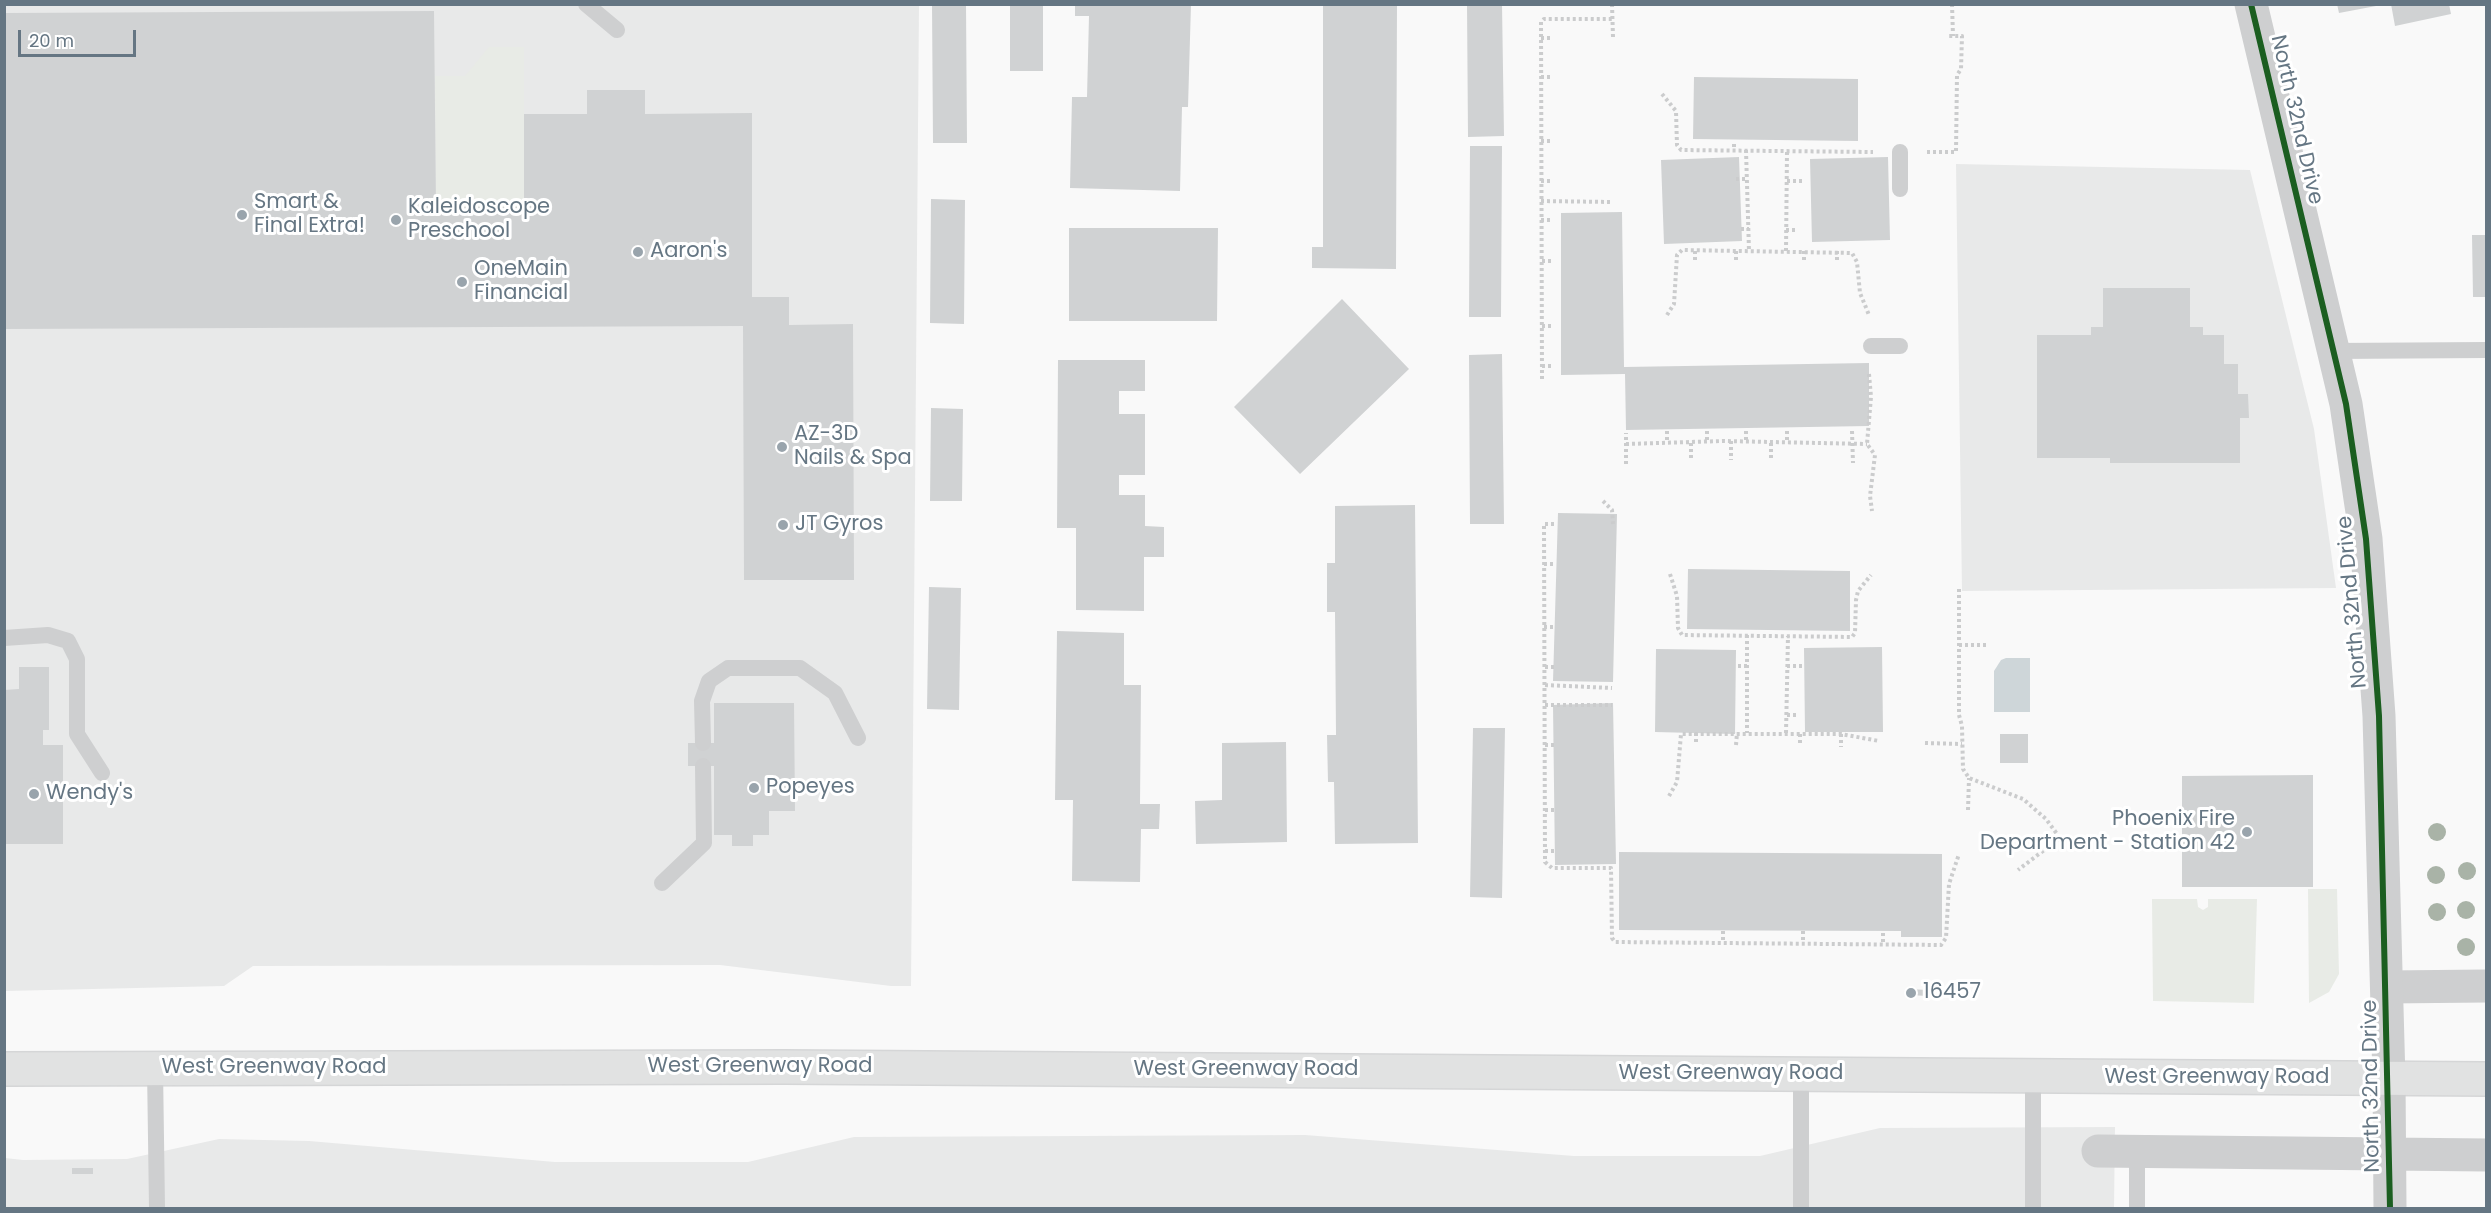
<!DOCTYPE html>
<html>
<head>
<meta charset="utf-8">
<style>
  body { margin:0 }
  #map { position:relative; width:2491px; height:1213px; overflow:hidden; background:#f9f9f9; font-family:Poppins,sans-serif }
  canvas { display:block }
  .frame { position:absolute; inset:0; border:6px solid #657683; pointer-events:none }
  .scale { position:absolute; left:18px; top:30px; width:118px; height:27px; box-sizing:border-box; border:3px solid #657683; border-top:0; padding-left:8px; font-size:18px; line-height:21px; white-space:nowrap; color:#657683; -webkit-text-stroke:4px #fff; paint-order:stroke }
</style>
</head>
<body>
<div id="map">
<canvas width="2491" height="1213"></canvas>
<div class="frame"></div>
<div class="scale">20 m</div>
</div>
<script>
const context = document.querySelector('canvas').getContext('2d');
context.lineJoin = 'round';
function paint(path, color) { context.fillStyle = color; context.fill(path, 'evenodd'); }
const shape = rows => new Path2D(rows.map(r => 'M' + r).join(''));
function stroke(path, color, width, dash) { context.strokeStyle = color; context.lineWidth = width; context.lineCap = dash ? 'butt' : 'round'; context.setLineDash(dash || []); context.stroke(path); }
function label(font, color, halo, rows, align = 'center') {
  context.font = font + ' Poppins,sans-serif'; context.lineWidth = 6; context.setLineDash([]); context.textBaseline = 'middle'; context.strokeStyle = halo; context.fillStyle = color; for (const [text, x, y, turn = 0] of rows) {
    context.save(); context.translate(x, y); context.rotate((+turn || 0) * Math.PI / 180); context.textAlign = isNaN(turn) ? turn : align; if (halo) context.strokeText(text, 0, 0); context.fillText(text, 0, 0); context.restore();
  }
}
paint(shape([
  [4,5,919,5,911,986,891,986,720,965,253,966,224,986,5,991],
  [1956,164,2250,170,2314,429,2336,588,1962,591],
  [2115,1127,2114,1208,5,1208,5,1158,23,1160,127,1159,219,1139,309,1141,555,1162,748,1162,854,1137,1305,1135,1574,1156,1760,1156,1880,1128]
]), '#e8e9e9');
paint(shape([
  [489,47,524,47,524,207,436,207,435,76,465,76],
  [2308,889,2337,889,2339,974,2329,992,2309,1003],
  [2152,899,2197,899,2198,907,2203,910,2208,907,2208,899,2257,899,2254,1003,2153,1001]
]), '#e8ebe6');
paint(shape([
  [2006,658,2030,658,2030,712,1994,712,1994,671,2001,660]
]), '#ced6d9');
paint(shape([
  [932,4,966,4,967,143,933,143],
  [1010,4,1043,4,1043,71,1010,71],
  [1075,4,1191,4,1188,107,1182,107,1180,191,1070,188,1072,97,1087,97,1089,16,1075,16],
  [1323,4,1397,4,1396,269,1312,268,1312,247,1323,247],
  [1467,4,1502,4,1504,136,1468,137],
  [2337,4,2376,4,2376,6,2339,13],
  [2391,4,2449,4,2451,14,2395,26],
  [434,11,436,207,524,207,524,114,587,114,587,90,645,90,645,114,752,113,752,297,789,297,789,325,853,324,854,580,744,580,743,326,5,329,5,13],
  [1694,77,1858,79,1858,141,1693,139],
  [1470,146,1502,146,1501,317,1469,317],
  [1739,157,1742,241,1664,244,1661,160],
  [1888,157,1890,240,1812,242,1810,159],
  [931,199,965,200,964,324,930,323],
  [1622,212,1624,367,1869,363,1869,426,1626,430,1625,374,1561,375,1561,213],
  [1069,228,1218,228,1217,321,1069,321],
  [2472,235,2486,235,2486,297,2473,297],
  [2103,288,2190,288,2190,327,2203,327,2203,335,2224,335,2224,364,2238,364,2238,394,2248,394,2249,418,2240,418,2240,463,2110,463,2110,458,2037,458,2037,335,2091,335,2091,327,2103,327],
  [1342,299,1409,369,1300,474,1234,407],
  [1502,354,1504,524,1470,524,1469,355],
  [1058,360,1145,360,1145,391,1119,391,1119,414,1145,414,1145,475,1119,475,1119,495,1145,495,1145,526,1164,527,1164,557,1144,557,1144,611,1076,610,1076,528,1057,528],
  [931,408,963,409,962,501,930,501],
  [1415,505,1418,843,1335,844,1334,782,1328,782,1327,735,1336,735,1335,612,1327,612,1327,563,1335,563,1335,506],
  [1558,513,1617,514,1613,682,1553,681],
  [1688,569,1850,571,1850,631,1687,629],
  [929,587,961,588,959,710,927,709],
  [1057,631,1124,633,1124,685,1141,685,1140,804,1160,804,1159,829,1141,829,1140,882,1072,881,1073,800,1055,800],
  [1882,647,1883,732,1805,732,1804,648],
  [1656,649,1736,650,1735,734,1655,732],
  [19,667,49,667,49,730,43,730,43,745,63,745,63,844,4,844,4,690,19,689],
  [714,703,794,703,795,811,769,811,769,835,753,835,753,846,732,846,732,835,714,835,714,766,688,766,688,743,714,743],
  [1613,703,1616,864,1555,865,1553,705],
  [1473,728,1505,728,1502,898,1470,897],
  [2000,734,2028,734,2028,763,2000,763],
  [1286,742,1287,842,1196,844,1195,801,1222,800,1222,743],
  [2313,775,2313,887,2182,887,2182,776],
  [1619,852,1942,854,1942,937,1901,937,1901,931,1619,930],
  [1908,989,1928,990,1928,996,1908,995],
  [72,1168,93,1168,93,1174,72,1174]
]), '#d0d2d3');
const secondary = shape([
  [4,1069,784,1067,2486,1079]
]);
stroke(secondary, '#d5d6d7', 36);
stroke(shape([
  [1612,4,1613,37],
  [1952,4,1953,36],
  [1541,38,1552,38],
  [1541,77,1552,77],
  [1662,94,1676,111,1677,145,1681,150,1873,152],
  [1541,141,1553,141],
  [1734,144,1734,150],
  [1746,150,1749,251],
  [1927,152,1956,152,1957,75,1961,69,1962,36,1949,36],
  [1736,179,1746,179],
  [1541,181,1552,181],
  [1787,181,1802,181],
  [1541,201,1610,202],
  [1541,220,1552,220],
  [1741,229,1749,229],
  [1786,230,1795,230],
  [1695,251,1695,262],
  [1736,251,1736,261],
  [1786,251,1787,151],
  [1804,251,1804,261],
  [1837,251,1837,263],
  [1542,261,1553,261],
  [1667,315,1674,304,1677,255,1682,250,1852,253,1857,262,1860,293,1869,315],
  [1542,326,1553,326],
  [1542,366,1554,366],
  [1869,374,1871,397,1867,444,1875,455,1870,496,1872,511],
  [1542,379,1541,22,1544,19,1613,19],
  [1667,431,1667,443],
  [1707,431,1707,442],
  [1746,431,1746,443],
  [1787,431,1787,442],
  [1852,431,1853,463],
  [1731,441,1731,460],
  [1691,443,1691,460],
  [1771,443,1771,460],
  [1626,444,1723,441,1867,444],
  [1626,464,1626,433],
  [1603,501,1612,510,1613,524],
  [1554,524,1544,524,1545,862,1552,868,1611,868,1612,938,1615,942,1941,945,1946,938,1949,884,1959,854],
  [1544,564,1554,564],
  [1670,574,1677,596,1678,628,1682,635,1852,637,1855,633,1856,600,1858,591,1871,575],
  [1959,589,1959,715,1962,726,1963,769,1969,778,2023,799,2046,819,2060,838,2018,870],
  [1544,627,1554,627],
  [1747,635,1747,733],
  [1959,645,1988,645],
  [1738,666,1747,666],
  [1787,666,1802,666],
  [1545,667,1555,667],
  [1545,685,1612,688],
  [1545,705,1612,705],
  [1787,715,1797,715],
  [1696,733,1696,745],
  [1786,733,1788,636],
  [1800,734,1800,745],
  [1841,734,1841,747],
  [1925,743,1962,744],
  [1545,745,1555,745],
  [1736,745,1737,733],
  [1669,796,1677,782,1681,734,1841,734,1879,741],
  [1545,810,1555,810],
  [1968,810,1969,778],
  [1545,851,1555,851],
  [1723,931,1723,942],
  [1803,931,1803,942],
  [1883,933,1883,943]
]), '#cbcccd', 4, [3, 3]);
stroke(shape([
  [586,4,617,30],
  [1900,152,1900,189],
  [1871,346,1900,346],
  [2333,351,2486,350],
  [4,638,48,635,68,641,77,659,77,734,102,773],
  [703,743,702,701,709,681,728,668,800,668,835,693,858,738],
  [662,883,704,843,703,766],
  [155,1068,157,1208],
  [1801,1075,1801,1208],
  [2033,1077,2033,1208],
  [2137,1208,2137,1152]
]), '#cecfd0', 16);
stroke(shape([
  [2387,987,2486,986],
  [2389,1080,2390,1208],
  [2098,1151,2486,1155]
]), '#cecfd0', 33);
stroke(shape([
  [2251,4,2346,404,2366,539,2379,716,2389,1080]
]), '#cecfd0', 33);
stroke(secondary, '#e1e2e2', 33);
stroke(shape([
  [2251,4,2346,404,2366,539,2379,716,2390,1208]
]), '#1b5e20', 6);
context.fillStyle = '#a9b3a7';
for (const [x, y] of [
  [2437,832],
  [2467,871],
  [2436,875],
  [2466,910],
  [2437,912],
  [2466,947]
]) { context.beginPath(); context.arc(x, y, 9, 0, 2 * Math.PI); context.fill(); }
for (const [x, y, r, color] of [
  [242,215,6,"#99a4ac"],
  [396,220,6,"#99a4ac"],
  [638,252,6,"#99a4ac"],
  [462,282,6,"#99a4ac"],
  [782,447,6,"#99a4ac"],
  [783,525,6,"#99a4ac"],
  [754,788,6,"#99a4ac"],
  [34,794,6,"#99a4ac"],
  [2247,832,6,"#99a4ac"],
  [1911,993,6,"#99a4ac"]
]) { const dot = new Path2D(); dot.arc(x, y, r, 0, 2 * Math.PI); context.fillStyle = color; context.fill(dot); stroke(dot, '#fff', 2); }
label('21px', '#657683', '#fff', [
  ["North 32nd Drive",2296,120,77],
  ["North 32nd Drive",2353,602,-95],
  ["West Greenway Road",760,1067],
  ["West Greenway Road",274,1068],
  ["West Greenway Road",1246,1070],
  ["West Greenway Road",1731,1074],
  ["West Greenway Road",2217,1078],
  ["North 32nd Drive",2372,1086,-91]
]);
label('21px', '#657683', '#fff', [
  ["Smart &",254,203],
  ["Final Extra!",254,227],
  ["Kaleidoscope",408,208],
  ["Preschool",408,232],
  ["Aaron's",650,252],
  ["OneMain",474,270],
  ["Financial",474,294],
  ["AZ-3D",794,435],
  ["Nails & Spa",794,459],
  ["JT Gyros",795,525],
  ["Popeyes",766,788],
  ["Wendy's",46,794],
  ["Phoenix Fire",2235,820,"right"],
  ["Department - Station 42",2235,844,"right"],
  ["16457",1923,993]
], 'left');
</script>
</body>
</html>
